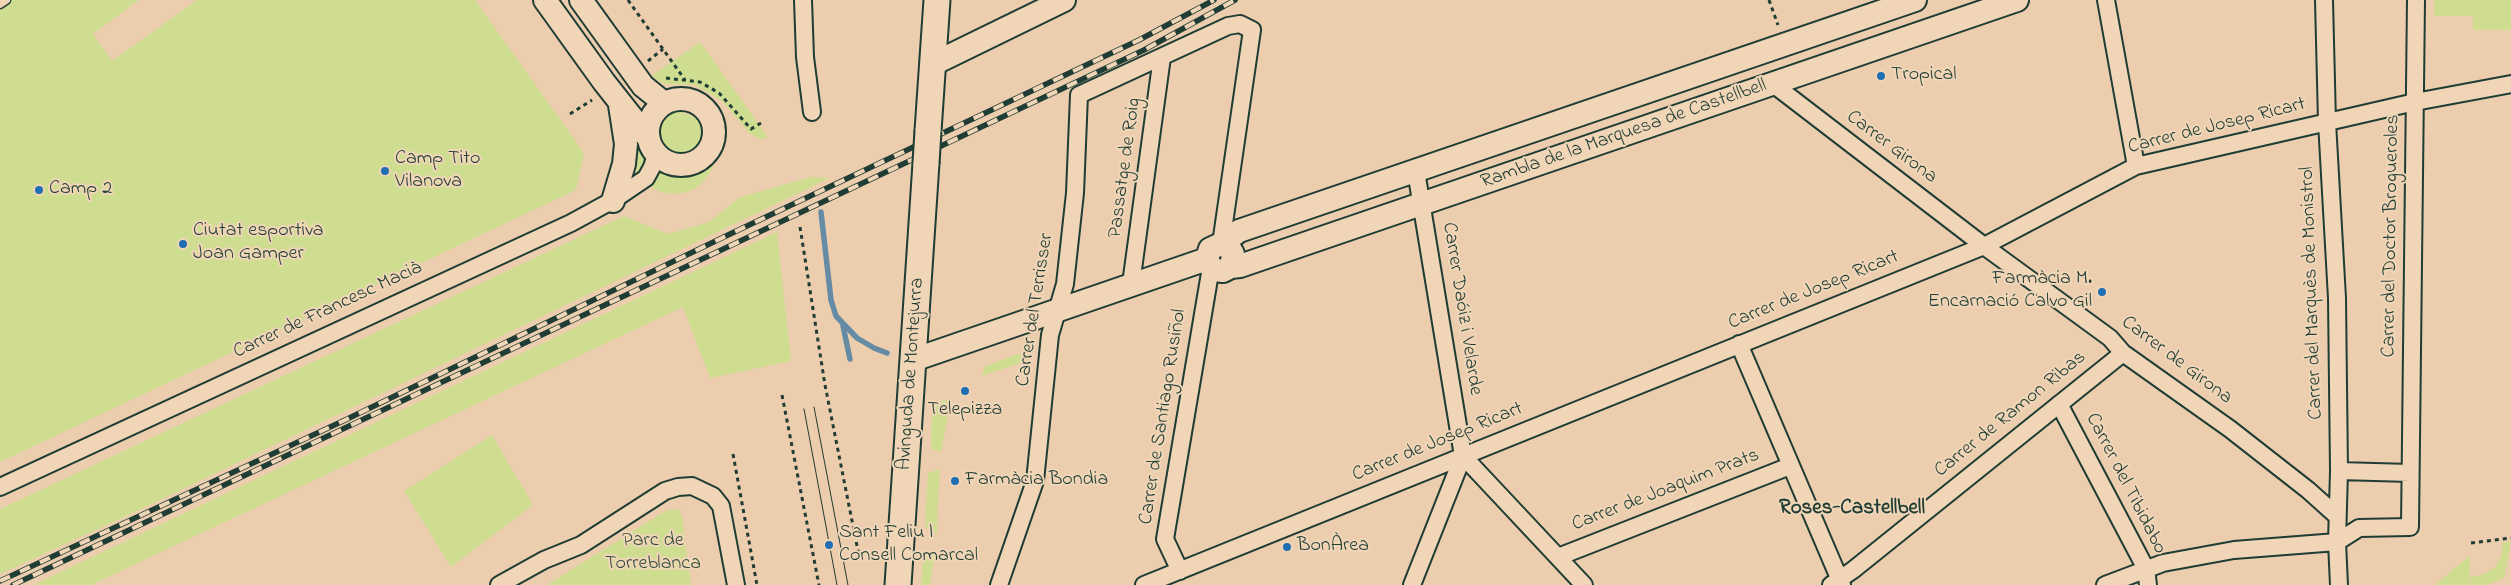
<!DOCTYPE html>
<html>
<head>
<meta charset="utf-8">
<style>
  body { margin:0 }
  canvas { display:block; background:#eccdae }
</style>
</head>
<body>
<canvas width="2511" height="585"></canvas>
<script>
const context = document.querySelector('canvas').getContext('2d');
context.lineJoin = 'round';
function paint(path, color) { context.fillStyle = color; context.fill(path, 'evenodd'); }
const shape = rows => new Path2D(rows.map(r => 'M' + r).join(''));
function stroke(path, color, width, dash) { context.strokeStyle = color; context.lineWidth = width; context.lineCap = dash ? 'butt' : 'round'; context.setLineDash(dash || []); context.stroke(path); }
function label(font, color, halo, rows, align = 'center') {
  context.font = font + ' "Indie Flower",sans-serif'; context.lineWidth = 4; context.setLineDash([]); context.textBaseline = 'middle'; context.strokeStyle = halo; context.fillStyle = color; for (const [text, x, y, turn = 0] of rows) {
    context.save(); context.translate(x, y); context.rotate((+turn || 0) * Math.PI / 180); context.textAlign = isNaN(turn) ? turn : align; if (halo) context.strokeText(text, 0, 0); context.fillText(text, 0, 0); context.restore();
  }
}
paint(shape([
  [0,0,139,0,93,34,112,61,197,0,475,0,584,153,576,190,0,462],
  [2434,0,2511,0,2511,30,2473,30,2473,16,2434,16],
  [700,42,768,137,761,139,750,134,722,101,707,92,694,85,665,84,651,76],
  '633 153a41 41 0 1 1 82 0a41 41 0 1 1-82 0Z',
  [811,177,830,178,137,511,0,574,0,509,624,216,668,234,709,222,740,197],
  [777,232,791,361,710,378,683,307,91,585,33,585],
  [1027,351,1029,360,982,376,985,366],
  [951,399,941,452,931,449,932,403],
  [492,435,533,505,451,567,404,491],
  [940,469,938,500,937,534,925,526,928,473],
  [679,509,682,516,691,585,547,585,667,510],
  [2511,541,2504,578,2486,585,2470,585,2470,577,2485,574,2495,567,2501,557,2503,542],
  [924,551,935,551,930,585,921,585],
  [2470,555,2469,585,2435,585]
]), '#cfdd91');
stroke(shape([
  [821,212,831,300,836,316,857,338,874,348,887,353],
  [843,326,850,359]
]), '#658ca4', 5.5);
const lane = shape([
  [0,4,6,0]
]);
const street = shape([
  [803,0,805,57,812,112],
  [2106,0,2136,166],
  [2324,0,2327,122,2337,298,2339,471,2337,542,2339,585],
  [1773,84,1984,246,2110,338,2123,353,2230,429,2308,490,2337,516],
  [1416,171,1463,456,1584,585],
  [1131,284,1162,57],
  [1739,344,1842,585],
  [2059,404,2146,569,2148,585],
  [2339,471,2410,473],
  [0,487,571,223,615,199,646,178,652,167,656,154],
  [1558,557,1790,466],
  [1180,571,1165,539,1211,267],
  [499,585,544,560,581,545,665,491,678,487,692,486,713,496,721,506,736,585],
  [999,585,1035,481,1050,335,1065,284,1075,193,1079,95,1228,26,1240,24,1252,30,1221,244],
  [1144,585,1984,246,2136,166,2415,102,2511,84],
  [1412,585,1463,456],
  [1831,585,1853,570,2123,353],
  [2105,585,2163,563,2234,550,2337,542,2359,528,2410,527,2416,0]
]);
const secondary = shape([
  [545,0,604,82,649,139],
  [581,0,643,86,664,103],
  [933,64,1064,0],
  '648 132a33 33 0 1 1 66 0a33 33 0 1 1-66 0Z',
  [613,201,624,164,626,144,620,105],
  [1227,246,1231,237,1239,231,1915,0],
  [1231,267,1233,254,1229,247,1221,244,1210,249,1207,259,1211,267,1215,270,1223,271,1231,267,1240,266,2017,0],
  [913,360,1207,259]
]);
const primary = shape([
  [928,131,937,0],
  [898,585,926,163]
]);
stroke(lane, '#1f3d34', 11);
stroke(street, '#1f3d34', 20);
stroke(secondary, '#1f3d34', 26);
stroke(primary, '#1f3d34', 29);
stroke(shape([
  [628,0,685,80],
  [1769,0,1778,25],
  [648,61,663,49],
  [666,78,700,82,719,93,751,129,761,123],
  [570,114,592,100],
  [800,227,825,385,859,556],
  [782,395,819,585],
  [733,454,757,585],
  [2471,543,2511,538]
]), '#1f3d34', 3, [4, 4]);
stroke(lane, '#f0d5b7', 8);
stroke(street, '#f0d5b7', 16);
stroke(secondary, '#f0d5b7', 22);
stroke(primary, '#f0d5b7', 25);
stroke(shape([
  [814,407,848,585],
  [804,409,837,585]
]), '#1f3d34', 1);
const rail = shape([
  [0,581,343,421,728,235,1139,40,1214,0],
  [13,585,1144,50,1235,0]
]);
stroke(rail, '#1f3d34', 5.5);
stroke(rail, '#f0d5b7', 4, [11]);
const primaryBridge = shape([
  [926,163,928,131]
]);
stroke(primaryBridge, '#1f3d34', 29, []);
stroke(primaryBridge, '#f0d5b7', 25);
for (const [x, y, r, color] of [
  [1881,76,5,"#1f6fb2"],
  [385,171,5,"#1f6fb2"],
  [39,190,5,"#1f6fb2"],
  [183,244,5,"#1f6fb2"],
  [2102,292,5,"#1f6fb2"],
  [965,391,5,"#1f6fb2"],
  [955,481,5,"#1f6fb2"],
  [829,545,5,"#1f6fb2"],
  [1287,547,5,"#1f6fb2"]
]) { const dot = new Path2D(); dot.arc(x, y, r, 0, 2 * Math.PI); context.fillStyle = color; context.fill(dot); stroke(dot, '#f0d5b7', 2); }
label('20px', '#1f3d34', '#f0d5b7', [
  ["Tropical",1891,76],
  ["Camp Tito",395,160],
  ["Vilanova",395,183],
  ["Camp 2",49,190],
  ["Ciutat esportiva",193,232],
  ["Joan Gamper",193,255],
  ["Farmàcia M.",2092,280,"right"],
  ["Encarnació Calvo Gil",2092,303,"right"],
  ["Telepizza",965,411,"center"],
  ["Farmàcia Bondia",965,481],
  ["Sant Feliu |",839,534],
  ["Consell Comarcal",839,557],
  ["BonÀrea",1297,547]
], 'left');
label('20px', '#1f3d34', '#f0d5b7', [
  ["Carrer de Josep Ricart",2217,127,-14],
  ["Rambla de la Marquesa de Castellbell",1624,135,-19],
  ["Carrer Girona",1891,148,37],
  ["Passatge de Roig",1126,168,-82],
  ["Carrer del Doctor Brogueroles",2392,236,-89],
  ["Carrer de Josep Ricart",1814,291,-22],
  ["Carrer del Marquès de Monistrol",2313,293,-92],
  ["Carrer Daóiz i Velarde",1461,309,81],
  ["Carrer del Terrisser",1036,310,-81],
  ["Carrer de Francesc Macià",328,311,-25],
  ["Carrer de Girona",2176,361,37],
  ["Avinguda de Montejurra",912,374,-86],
  ["Carrer de Ramon Ribas",2011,415,-39],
  ["Carrer de Santiago Rusiñol",1164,417,-81],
  ["Carrer de Josep Ricart",1438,443,-22],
  ["Carrer del Tibidabo",2125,484,63],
  ["Carrer de Joaquim Prats",1666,491,-21]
]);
label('20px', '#314d3d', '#f0d5b7', [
  ["Parc de",653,542],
  ["Torreblanca",653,565]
]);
label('bold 21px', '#1f3d34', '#f0d5b7', [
  ["Roses-Castellbell",1852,510]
]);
</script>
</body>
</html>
